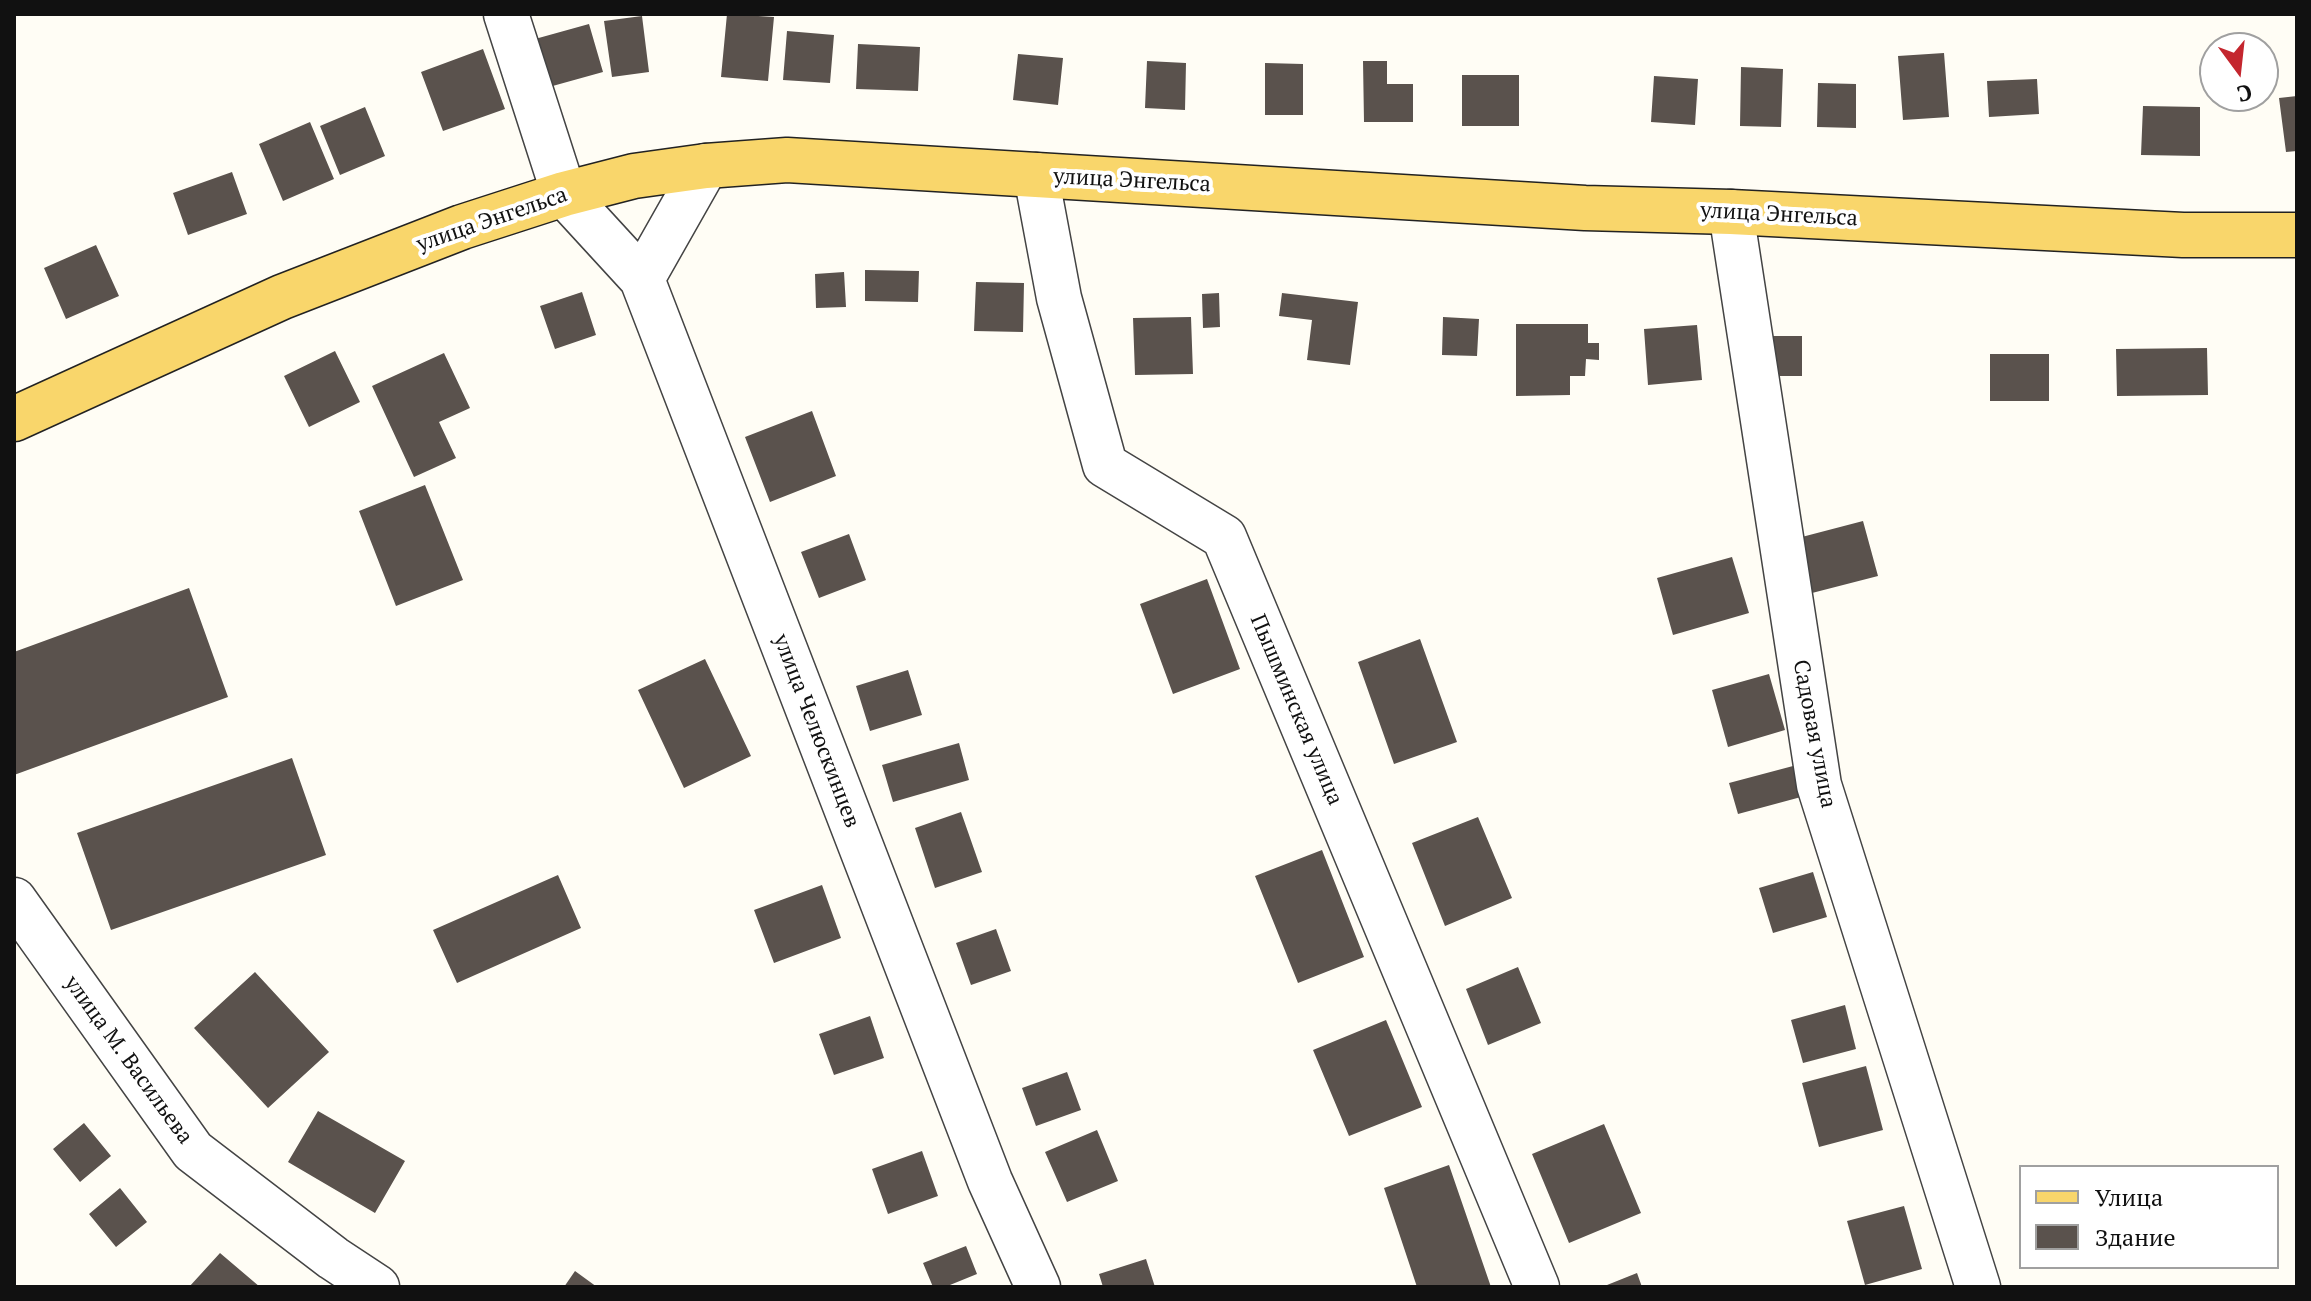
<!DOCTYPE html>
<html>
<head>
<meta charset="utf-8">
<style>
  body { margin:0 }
  #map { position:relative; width:2311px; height:1301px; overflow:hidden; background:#fffdf5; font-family:"PT Serif",serif }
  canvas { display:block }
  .frame { position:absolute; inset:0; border:16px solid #111; pointer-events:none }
  .legend { position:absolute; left:2019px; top:1165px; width:260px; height:104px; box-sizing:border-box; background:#fff; border:2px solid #a0a0a0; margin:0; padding:10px 14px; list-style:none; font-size:24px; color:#111 }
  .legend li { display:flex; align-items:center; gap:16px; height:40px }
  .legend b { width:40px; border:2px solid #a0a0a0 }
  .north { position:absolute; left:2199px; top:32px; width:80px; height:80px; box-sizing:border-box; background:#fff; border:2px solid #a0a0a0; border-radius:50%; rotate:165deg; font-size:22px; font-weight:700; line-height:32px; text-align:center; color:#111 }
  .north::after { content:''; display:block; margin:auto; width:28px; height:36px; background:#c4262e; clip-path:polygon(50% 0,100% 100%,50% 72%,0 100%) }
</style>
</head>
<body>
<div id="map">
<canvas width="2311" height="1301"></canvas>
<div class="frame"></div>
<ul class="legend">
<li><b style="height:10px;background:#f9d66b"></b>Улица</li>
<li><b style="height:22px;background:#5a524d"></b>Здание</li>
</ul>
<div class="north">С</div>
</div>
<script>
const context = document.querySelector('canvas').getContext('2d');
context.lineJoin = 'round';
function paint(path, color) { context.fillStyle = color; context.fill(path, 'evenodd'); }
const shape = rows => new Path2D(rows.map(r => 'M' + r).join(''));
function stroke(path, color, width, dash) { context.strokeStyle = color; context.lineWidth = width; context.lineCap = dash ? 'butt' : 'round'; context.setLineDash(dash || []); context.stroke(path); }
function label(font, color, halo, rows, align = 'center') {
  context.font = font + ' "PT Serif",serif'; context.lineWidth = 8; context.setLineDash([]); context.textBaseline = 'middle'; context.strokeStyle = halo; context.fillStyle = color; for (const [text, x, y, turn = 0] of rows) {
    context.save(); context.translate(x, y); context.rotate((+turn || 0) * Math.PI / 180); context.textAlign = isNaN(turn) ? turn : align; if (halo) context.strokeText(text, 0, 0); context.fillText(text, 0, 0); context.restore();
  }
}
paint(shape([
  [727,14,774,17,768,81,721,77],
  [642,16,649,72,612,77,604,21],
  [589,24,603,72,549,87,535,39],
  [787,31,834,35,830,83,783,80],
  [858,44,920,47,918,91,856,89],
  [483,49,505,109,443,131,421,72],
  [1944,53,1949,117,1903,120,1898,56],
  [1018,54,1063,58,1058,105,1013,100],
  [1147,61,1186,63,1185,110,1145,108],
  [1363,61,1387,61,1387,84,1413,84,1413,122,1364,122],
  [1265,63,1303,64,1303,115,1265,115],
  [1741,67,1783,69,1781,127,1740,126],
  [1462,75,1519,75,1519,126,1462,126],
  [1654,76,1698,79,1695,125,1651,122],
  [2037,79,2039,114,1989,117,1987,81],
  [1818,83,1856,84,1856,128,1817,127],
  [2297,96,2297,151,2286,152,2279,98],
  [2143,106,2200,107,2200,156,2141,155],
  [365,107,385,156,340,175,320,126],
  [310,122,334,179,283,201,259,144],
  [232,172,247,214,188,235,173,193],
  [96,245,119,296,66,319,44,268],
  [865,270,919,271,918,302,865,301],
  [844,272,846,307,816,308,815,274],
  [976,282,1024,283,1023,332,974,331],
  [582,292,596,335,555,349,540,306],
  [1219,293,1220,327,1203,328,1202,294],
  [1282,293,1358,302,1350,365,1307,360,1312,320,1279,316],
  [1191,317,1193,374,1135,375,1133,318],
  [1443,317,1479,319,1477,356,1442,355],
  [1516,324,1588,324,1588,343,1599,343,1599,360,1586,359,1585,376,1570,376,1570,395,1516,396],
  [1697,325,1702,380,1648,385,1644,329],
  [1763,336,1802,336,1802,376,1763,376],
  [2207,348,2208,395,2117,396,2116,349],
  [335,351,360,402,309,427,284,376],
  [444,353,470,408,439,422,456,458,414,477,372,386],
  [1990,354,2049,354,2049,401,1990,401],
  [812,411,836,476,770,502,745,437],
  [425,485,463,580,396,606,359,511],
  [1863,521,1878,576,1812,593,1798,538],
  [849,534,866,580,819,598,801,552],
  [1732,557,1749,613,1673,635,1657,578],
  [1207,579,1240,669,1173,694,1140,604],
  [189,588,228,697,14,775,14,652],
  [1420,639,1457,742,1394,764,1358,662],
  [705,659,751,756,684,788,638,690],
  [908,670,922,715,870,731,856,686],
  [1769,674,1785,730,1728,747,1712,690],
  [959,743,969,780,893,802,882,765],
  [292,758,326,855,111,930,77,833],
  [1793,766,1801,797,1738,814,1729,783],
  [961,812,982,872,935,888,915,828],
  [1478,817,1512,898,1445,926,1412,843],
  [1322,850,1364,957,1298,983,1255,876],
  [1813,872,1827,917,1773,933,1759,888],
  [558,875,581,928,457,983,433,930],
  [822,885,841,938,774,963,754,910],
  [996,929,1011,971,971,985,956,943],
  [1518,967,1541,1023,1488,1045,1466,989],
  [255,972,329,1052,268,1108,194,1028],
  [1845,1005,1856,1049,1803,1063,1791,1020],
  [870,1016,884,1058,834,1075,819,1034],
  [1386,1020,1422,1107,1349,1136,1313,1050],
  [1866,1066,1883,1130,1819,1147,1802,1083],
  [1067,1072,1081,1110,1036,1126,1022,1088],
  [318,1111,405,1161,375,1213,288,1162],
  [84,1123,111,1156,80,1182,53,1149],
  [1604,1124,1641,1213,1569,1243,1532,1154],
  [1097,1130,1118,1181,1067,1202,1045,1152],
  [922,1151,938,1196,888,1214,872,1169],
  [1449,1165,1491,1287,1417,1287,1384,1188],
  [120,1188,147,1222,116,1247,89,1214],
  [1904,1206,1922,1269,1865,1285,1847,1221],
  [966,1246,977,1274,945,1287,933,1287,923,1263],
  [220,1253,260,1287,189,1287],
  [1146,1259,1155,1287,1103,1287,1099,1274],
  [575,1271,597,1287,564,1287],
  [1637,1273,1642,1287,1602,1287]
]), '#5a524d');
const minor = shape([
  [506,14,564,194,642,279,990,1181,1038,1287],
  [1036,175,1059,298,1105,465,1224,537,1537,1287],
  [1731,212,1819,785,1978,1287],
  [642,279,706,166],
  [14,900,193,1151,333,1258,377,1287]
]);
const major = shape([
  [14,419,282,297,462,227,564,194,634,176,706,166,787,160,1585,208,1731,212,2183,235,2297,235]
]);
stroke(minor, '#444', 47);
stroke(major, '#222', 47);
stroke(minor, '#fff', 44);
stroke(major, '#f9d66b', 44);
label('22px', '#111', '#fff', [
  ["улица Энгельса",1132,181,3],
  ["улица Энгельса",1779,215,3],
  ["улица Энгельса",492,220,-19],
  ["Пышминская улица",1296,710,67],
  ["улица Челюскинцев",816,731,69],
  ["Садовая улица",1814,734,79],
  ["улица М. Васильева",128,1060,54]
]);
</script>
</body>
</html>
